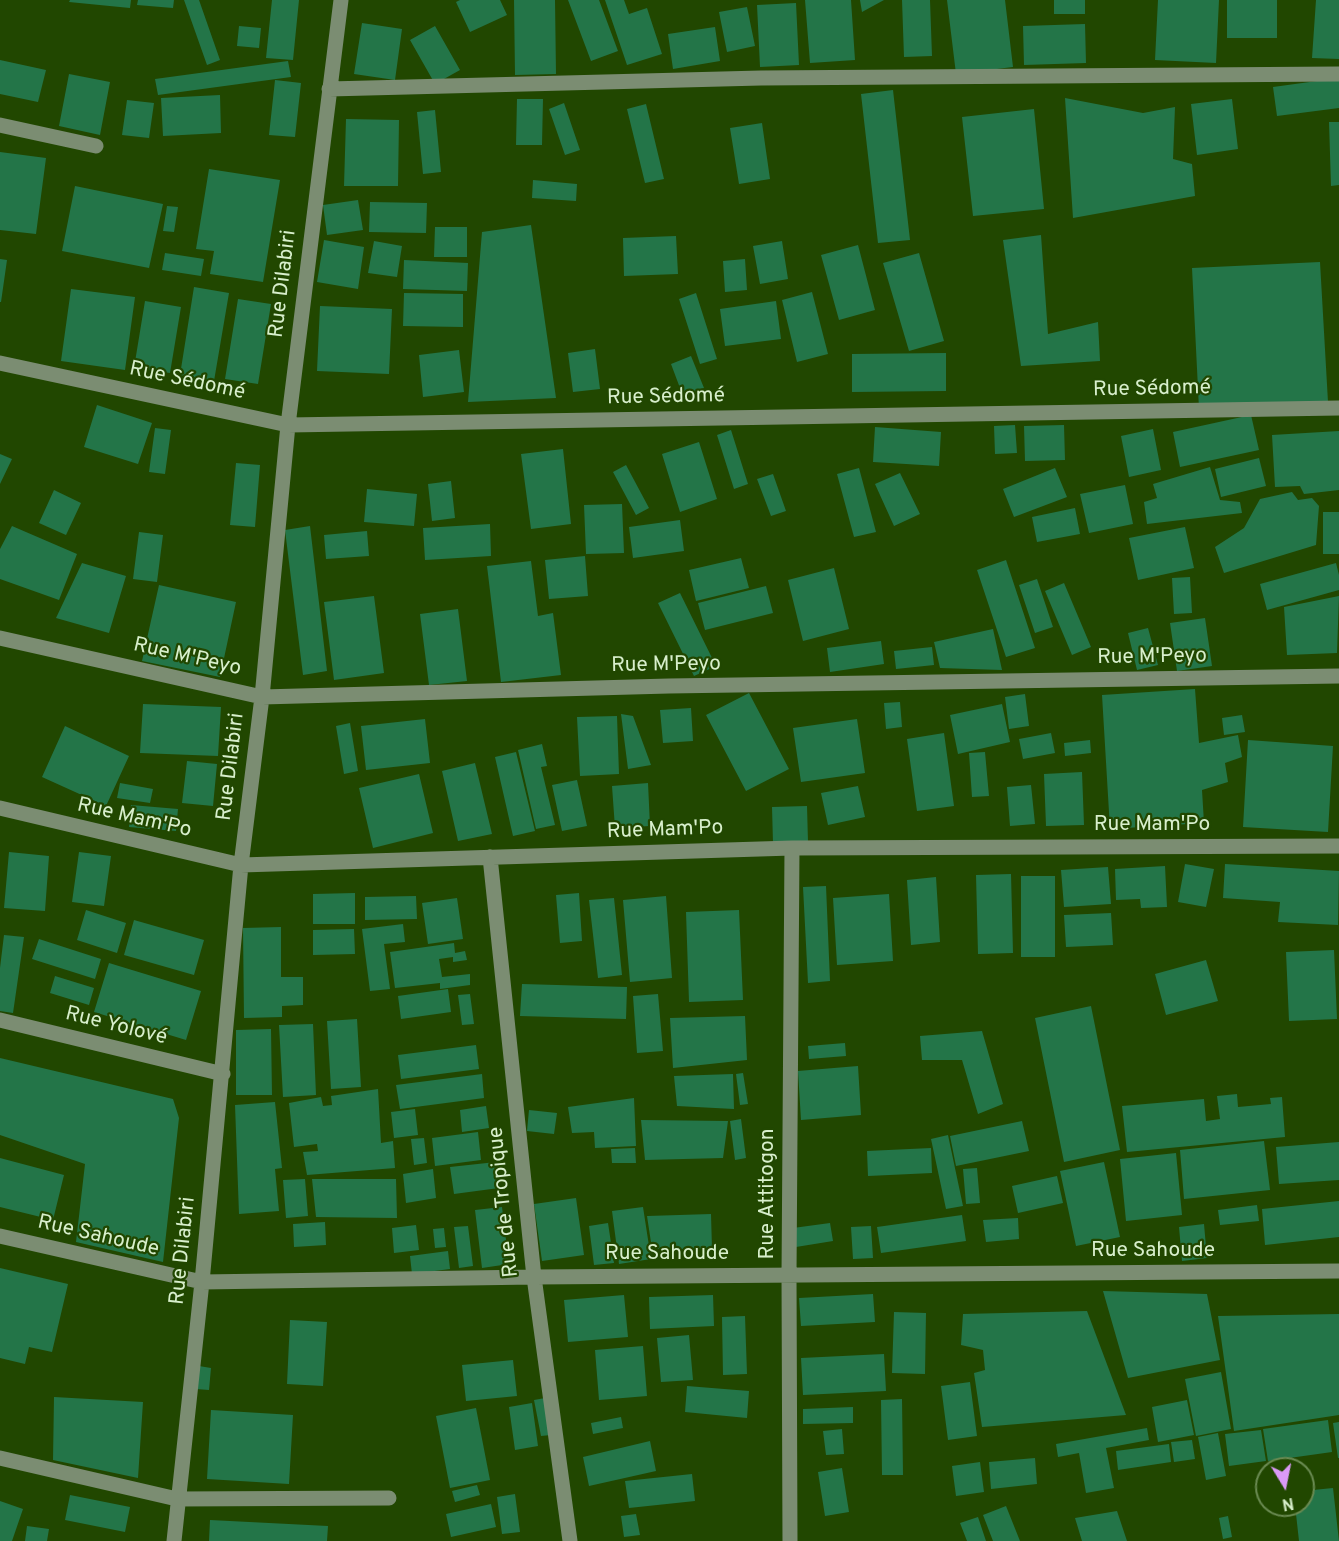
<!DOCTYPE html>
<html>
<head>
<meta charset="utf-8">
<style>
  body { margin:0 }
  #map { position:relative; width:1339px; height:1541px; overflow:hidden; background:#214700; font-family:Overpass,sans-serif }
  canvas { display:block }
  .north { position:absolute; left:1255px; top:1457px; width:60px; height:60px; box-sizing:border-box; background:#214700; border:2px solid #6a8a52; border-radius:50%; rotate:170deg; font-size:16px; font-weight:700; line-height:24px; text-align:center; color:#d8efcc }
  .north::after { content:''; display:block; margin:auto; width:21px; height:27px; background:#da9af6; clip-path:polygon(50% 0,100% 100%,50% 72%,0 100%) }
</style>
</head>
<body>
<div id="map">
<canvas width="1339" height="1541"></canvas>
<div class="north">N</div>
</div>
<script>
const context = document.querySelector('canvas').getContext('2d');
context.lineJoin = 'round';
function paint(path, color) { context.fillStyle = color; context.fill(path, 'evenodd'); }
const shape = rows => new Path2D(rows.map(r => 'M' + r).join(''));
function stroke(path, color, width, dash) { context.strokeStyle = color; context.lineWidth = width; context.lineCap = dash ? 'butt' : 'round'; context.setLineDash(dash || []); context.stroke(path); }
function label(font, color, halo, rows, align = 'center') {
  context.font = font + ' Overpass,sans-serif'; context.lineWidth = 4.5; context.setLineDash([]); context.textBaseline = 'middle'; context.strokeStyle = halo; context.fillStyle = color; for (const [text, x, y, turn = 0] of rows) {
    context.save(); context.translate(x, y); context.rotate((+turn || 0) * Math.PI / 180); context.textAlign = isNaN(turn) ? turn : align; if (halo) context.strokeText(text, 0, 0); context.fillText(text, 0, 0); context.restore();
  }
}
paint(shape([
  [70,0,131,0,130,8,69,2],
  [138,0,174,0,173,8,137,5],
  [184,0,199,0,220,60,207,65],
  [272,0,299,0,293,60,266,58],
  [460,0,500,0,507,15,470,32,456,2],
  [514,0,555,0,556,74,515,75],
  [568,0,599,0,618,51,591,61],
  [605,0,624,0,629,14,647,8,662,54,627,65],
  [805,0,851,0,855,60,810,63],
  [860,0,884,0,862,12],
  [902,0,930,0,932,56,904,57],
  [947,0,1005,0,1013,67,956,74],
  [1054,0,1085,0,1085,14,1054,14],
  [1158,0,1219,0,1216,63,1155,60],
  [1227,0,1277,0,1277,38,1227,38],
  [1316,0,1339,0,1339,59,1312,58],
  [796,3,799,65,760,67,757,5],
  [747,7,755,46,727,52,719,12],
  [362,23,402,29,395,80,354,74],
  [1085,24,1086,63,1024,65,1023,26],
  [239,26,261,28,259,48,237,46],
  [435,26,460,70,435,84,410,40],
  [715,27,720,61,673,69,668,34],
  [0,60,46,70,38,102,0,94],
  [288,61,291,77,158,95,155,79],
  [69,74,110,82,100,135,59,126],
  [1339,78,1339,108,1277,116,1273,87],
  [275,80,301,83,295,137,269,135],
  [893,90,910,240,878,243,861,94],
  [220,95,221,133,163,136,161,98],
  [1065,98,1143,113,1175,107,1173,159,1192,164,1195,196,1073,218],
  [517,99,543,99,542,145,516,145],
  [1232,99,1238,149,1197,155,1191,104],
  [127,100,154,103,149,138,122,135],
  [564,103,580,150,565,155,549,109],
  [646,104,664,179,645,183,627,109],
  [1034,109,1044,209,973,216,962,117],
  [435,110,441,172,423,174,417,112],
  [346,119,399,120,398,186,344,186],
  [1329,122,1339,122,1339,185,1331,186],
  [762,123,770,179,739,184,730,128],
  [0,152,46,158,36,234,0,230],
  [209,169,280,180,263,282,210,274,214,251,196,249],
  [533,180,577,184,576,201,532,198],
  [75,186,163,204,149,268,62,251],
  [358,200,363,230,327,235,323,205],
  [370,202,427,203,426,233,369,232],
  [167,206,178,207,174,232,163,231],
  [531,225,556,398,468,402,482,232],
  [435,227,467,227,467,257,434,257],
  [1041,235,1048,334,1098,322,1100,361,1021,366,1003,240],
  [676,236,678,274,624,276,623,238],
  [324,240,364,247,358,289,317,282],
  [374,241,402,246,397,277,368,273],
  [782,241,788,279,760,284,753,246],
  [858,245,875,310,839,320,821,255],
  [165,253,204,259,201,276,162,270],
  [919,253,944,341,909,351,883,263],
  [0,259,7,260,1,302,0,302],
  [745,259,747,290,725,292,723,261],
  [404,260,468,263,467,291,403,289],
  [1320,262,1328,402,1199,409,1192,268],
  [194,287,229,293,214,381,180,375],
  [71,289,135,297,125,370,61,361],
  [812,292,828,354,797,362,782,300],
  [404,293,463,294,463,327,403,326],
  [696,293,717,359,700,364,679,299],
  [238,299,271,304,258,384,225,379],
  [145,301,181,307,170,373,134,368],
  [776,301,781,339,725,346,720,309],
  [320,306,392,309,389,374,317,371],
  [595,349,600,389,573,392,568,353],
  [459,350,464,392,423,397,419,355],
  [946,353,946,391,852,392,852,354],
  [691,356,704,388,683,396,671,364],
  [97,405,152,423,138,464,84,447],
  [1251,415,1259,450,1180,467,1173,432],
  [1015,425,1017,453,995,454,994,426],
  [1064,425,1065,460,1025,461,1024,426],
  [875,427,941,432,939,466,873,462],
  [155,428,171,430,165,474,149,472],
  [1153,429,1161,470,1129,477,1121,436],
  [731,430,748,484,734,489,717,435],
  [1339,431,1339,490,1304,494,1300,486,1275,487,1272,435],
  [699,442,717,499,680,512,662,454],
  [563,449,571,524,531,529,521,454],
  [0,454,12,459,0,484],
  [1259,458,1266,486,1221,497,1215,469],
  [236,463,260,465,255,527,230,525],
  [626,465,649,508,636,515,613,472],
  [1210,467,1220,500,1240,502,1242,513,1147,524,1144,502,1157,498,1153,484],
  [859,468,876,532,854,537,837,474],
  [1055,468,1067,497,1014,517,1003,489],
  [900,473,920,514,894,526,875,484],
  [773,474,786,511,771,516,757,479],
  [451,481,455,518,432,521,428,484],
  [1125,485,1133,524,1089,533,1080,494],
  [367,489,417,494,414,526,364,522],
  [54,490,81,503,66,535,39,523],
  [1292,492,1298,500,1312,498,1319,506,1316,545,1224,573,1215,547,1244,528,1260,499],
  [622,504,624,553,586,554,584,505],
  [1075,508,1080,534,1037,542,1032,517],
  [1323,512,1339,512,1339,554,1323,554],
  [680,520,684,551,633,558,629,527],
  [490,524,491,556,425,560,423,528],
  [12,526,77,554,59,600,0,579,0,549],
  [310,526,327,671,303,675,285,530],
  [1185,527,1194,568,1138,580,1129,538],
  [367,531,369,556,326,559,324,535],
  [139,532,163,535,157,582,133,579],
  [585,556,588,596,549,599,545,560],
  [741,558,749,588,696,601,689,570],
  [1006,560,1035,648,1006,657,977,570],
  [531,561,538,616,553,613,561,675,501,682,487,566],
  [82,563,126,576,109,633,56,618],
  [1336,563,1339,575,1339,590,1267,610,1260,584],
  [834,568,849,629,803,641,788,580],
  [1190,577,1192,613,1174,614,1172,578],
  [1037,579,1053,627,1035,633,1019,585],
  [1064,583,1091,647,1072,655,1045,591],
  [159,585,236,602,220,677,142,661],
  [766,586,773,613,705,630,698,603],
  [680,593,716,666,694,676,658,603],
  [374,596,384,673,334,680,324,602],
  [1339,596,1337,653,1287,655,1284,607],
  [458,609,467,681,429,685,420,614],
  [1205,618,1212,666,1177,671,1170,623],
  [1148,628,1158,665,1137,670,1128,633],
  [993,629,1002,670,940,668,934,642],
  [881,641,884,664,830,672,827,648],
  [932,647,934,665,896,669,894,651],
  [1195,689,1199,743,1238,735,1242,757,1225,763,1228,782,1202,790,1204,823,1110,829,1102,695],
  [749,693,789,769,746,791,706,715],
  [1025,694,1029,726,1009,729,1005,697],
  [900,702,902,727,886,729,884,703],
  [143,704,221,707,218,756,140,753],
  [1002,704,1010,742,958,754,950,715],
  [691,708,693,741,663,743,660,710],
  [621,714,633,716,651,765,628,769],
  [1242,715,1245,732,1224,735,1222,718],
  [617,716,619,774,580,776,577,717],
  [425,719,430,763,366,770,361,726],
  [857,719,865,773,801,782,793,728],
  [350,723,358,771,344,774,336,726],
  [65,726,129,756,106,806,42,777],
  [944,733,954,806,917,811,907,739],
  [1051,733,1055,753,1023,759,1019,739],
  [1090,740,1091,753,1065,756,1064,743],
  [1248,740,1333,746,1328,832,1243,827],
  [542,744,547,766,541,767,555,825,536,829,518,750],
  [516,752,535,831,513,836,495,757],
  [985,752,989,796,972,797,969,753],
  [187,761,217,764,213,806,182,803],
  [475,763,492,834,458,841,442,771],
  [1082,772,1084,825,1046,826,1044,774],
  [419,774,433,833,373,848,359,788],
  [577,780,587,826,562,831,552,785],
  [120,783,153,789,150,803,117,798],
  [648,783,650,826,615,828,612,786],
  [1031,785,1035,824,1010,826,1007,787],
  [858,786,865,817,828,825,821,793],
  [131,805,178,809,176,831,129,827],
  [807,806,808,842,773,843,772,807],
  [9,852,49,856,45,911,4,908],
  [79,852,111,856,104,906,72,902],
  [1185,864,1214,869,1206,907,1178,902],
  [1225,864,1339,871,1338,925,1278,922,1280,902,1223,898],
  [1165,866,1167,907,1141,908,1140,899,1116,900,1115,869],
  [1108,867,1111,904,1064,907,1061,870],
  [1011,874,1013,953,978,954,976,875],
  [1021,876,1055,876,1055,957,1021,957],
  [936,877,940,942,911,945,907,880],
  [826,886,830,981,808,983,803,887],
  [355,893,355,924,313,924,313,894],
  [579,893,582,941,560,943,556,895],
  [889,894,893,961,837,965,833,898],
  [416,896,417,919,365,920,365,897],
  [666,896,672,978,630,982,623,900],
  [457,898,463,939,428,944,422,903],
  [614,898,622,975,598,978,589,900],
  [86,910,126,923,117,953,77,940],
  [739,910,743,1000,689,1002,686,912],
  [1111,913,1113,945,1066,947,1064,915],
  [134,920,204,940,194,975,124,955],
  [403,924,405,942,384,944,390,989,370,991,362,929],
  [281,927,281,977,303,977,303,1005,282,1006,282,1017,244,1018,243,928],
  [354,929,355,954,313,955,313,930],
  [4,935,24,937,13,1013,0,1011,0,968],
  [39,939,101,959,95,979,32,959],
  [454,943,455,953,465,951,467,960,453,962,453,957,439,959,442,977,470,974,470,985,440,989,440,983,395,988,390,952],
  [1334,950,1337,1019,1289,1021,1286,952],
  [1206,960,1218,1001,1166,1015,1155,974],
  [109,963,201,991,186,1040,94,1012],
  [55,976,94,988,89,1005,50,993],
  [522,984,627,987,626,1019,520,1016],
  [448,989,451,1012,401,1019,398,996],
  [470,994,474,1024,462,1025,458,995],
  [658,994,663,1051,637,1053,633,996],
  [1091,1006,1120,1150,1064,1162,1035,1018],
  [745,1016,747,1060,673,1068,670,1018],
  [357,1019,361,1087,331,1089,327,1021],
  [313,1024,316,1095,283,1097,279,1025],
  [271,1029,272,1095,236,1095,236,1030],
  [982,1031,1003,1104,978,1114,962,1060,922,1060,920,1036],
  [845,1043,846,1056,809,1059,808,1046],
  [476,1045,479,1069,401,1079,398,1055],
  [0,1058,173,1099,179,1118,163,1262,76,1242,85,1164,0,1135],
  [858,1066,861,1115,801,1120,798,1071],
  [743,1073,748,1104,740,1105,736,1074],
  [482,1074,484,1098,400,1109,396,1085],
  [733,1074,734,1109,677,1106,674,1076],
  [378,1089,381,1143,393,1141,395,1168,307,1175,303,1152,318,1151,317,1144,294,1147,289,1103,321,1097,323,1106,332,1105,331,1096],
  [1237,1094,1238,1107,1271,1104,1270,1098,1282,1097,1285,1137,1127,1152,1122,1106,1204,1099,1206,1121,1220,1119,1217,1096],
  [634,1098,636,1146,595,1148,594,1132,572,1133,568,1107],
  [275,1102,282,1168,275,1169,279,1211,239,1214,235,1105],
  [486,1106,489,1128,462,1132,460,1110],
  [415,1109,418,1135,394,1138,391,1112],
  [529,1110,557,1113,554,1134,527,1131],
  [741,1119,746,1158,735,1160,730,1121],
  [641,1120,728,1121,723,1158,645,1160],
  [1022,1121,1029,1151,956,1166,950,1136],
  [478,1132,481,1160,435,1166,432,1138],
  [948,1135,963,1206,946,1209,931,1139],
  [424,1138,427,1163,414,1165,411,1139],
  [1264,1141,1270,1190,1184,1199,1180,1150],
  [1339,1142,1339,1180,1279,1184,1276,1147],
  [635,1148,636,1163,612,1163,611,1149],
  [931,1148,932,1173,868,1176,867,1151],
  [1176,1153,1182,1215,1126,1221,1120,1159],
  [0,1158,64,1175,53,1220,0,1207],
  [496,1162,499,1188,454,1194,450,1167],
  [1104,1162,1120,1237,1076,1246,1060,1171],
  [977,1168,980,1203,966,1204,963,1169],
  [433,1169,436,1198,406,1203,403,1174],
  [1057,1176,1063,1203,1018,1213,1012,1186],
  [305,1179,308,1216,286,1218,283,1180],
  [312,1179,396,1179,397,1218,316,1217],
  [576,1198,584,1255,542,1261,534,1204],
  [1339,1201,1339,1237,1265,1245,1262,1209],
  [1257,1205,1259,1221,1220,1225,1218,1210],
  [502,1207,509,1264,482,1268,475,1210],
  [643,1207,651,1259,619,1264,612,1211],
  [711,1214,712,1249,652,1249,647,1216],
  [962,1215,966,1241,881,1253,877,1227],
  [1018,1218,1019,1239,986,1242,983,1220],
  [325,1222,326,1245,294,1247,293,1224],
  [608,1223,614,1263,594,1265,589,1226],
  [830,1223,833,1241,796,1247,793,1228],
  [1204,1224,1207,1258,1182,1261,1179,1227],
  [416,1225,419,1250,394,1253,392,1228],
  [468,1226,473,1266,459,1268,454,1227],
  [871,1226,873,1258,853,1259,851,1227],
  [444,1228,446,1247,435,1248,433,1229],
  [448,1251,450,1269,412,1274,410,1256],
  [0,1268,68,1284,52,1352,29,1347,25,1364,0,1358],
  [1103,1291,1207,1294,1220,1360,1128,1378],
  [873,1294,875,1322,801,1326,799,1298],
  [624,1295,628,1337,568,1342,564,1300],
  [713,1295,714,1326,650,1329,649,1297],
  [1087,1311,1126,1415,982,1427,974,1373,985,1370,983,1350,961,1345,963,1314],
  [894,1312,926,1313,925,1374,892,1373],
  [1339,1314,1339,1415,1234,1431,1218,1316],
  [745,1316,747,1374,723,1375,722,1317],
  [290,1320,327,1322,323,1386,287,1384],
  [689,1335,693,1380,661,1382,657,1338],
  [643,1346,647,1396,599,1400,595,1350],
  [884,1354,886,1391,803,1395,801,1358],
  [513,1360,517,1396,466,1401,462,1365],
  [199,1366,211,1368,209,1390,196,1389],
  [1221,1372,1231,1429,1196,1436,1185,1379],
  [970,1382,977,1436,948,1440,941,1386],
  [687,1386,749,1391,747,1418,685,1412],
  [54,1397,143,1402,138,1478,53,1460],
  [545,1398,551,1435,541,1436,534,1400],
  [902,1399,903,1475,882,1475,881,1400],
  [1187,1400,1194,1435,1158,1442,1152,1407],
  [532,1403,538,1446,515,1450,509,1407],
  [853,1407,853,1423,803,1424,803,1409],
  [476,1408,490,1480,450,1488,436,1416],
  [211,1410,293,1415,289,1484,207,1479],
  [621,1417,623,1428,593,1434,591,1423],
  [1328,1420,1332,1452,1268,1461,1263,1429],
  [1339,1422,1339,1458,1338,1458,1333,1423],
  [1147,1428,1149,1440,1106,1448,1114,1488,1086,1493,1079,1453,1058,1457,1056,1444],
  [842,1429,844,1454,826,1455,823,1431],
  [1261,1430,1266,1461,1229,1466,1225,1434],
  [1218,1433,1226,1476,1206,1480,1198,1437],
  [1192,1440,1195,1459,1174,1462,1171,1442],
  [650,1441,656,1471,589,1486,583,1457],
  [1169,1444,1171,1462,1118,1470,1116,1451],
  [1035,1458,1037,1484,991,1489,989,1462],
  [980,1462,984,1492,956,1496,952,1466],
  [842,1468,849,1512,825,1516,818,1472],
  [692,1474,695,1501,629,1508,625,1481],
  [477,1485,480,1495,455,1502,452,1491],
  [1333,1488,1339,1541,1299,1541,1295,1505,1303,1505,1303,1491],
  [515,1494,520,1532,502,1534,497,1497],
  [70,1495,130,1507,125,1532,65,1520],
  [0,1501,23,1509,12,1541,0,1541],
  [491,1504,496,1527,451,1537,446,1514],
  [1006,1506,1020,1541,993,1541,983,1515],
  [1117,1511,1127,1541,1082,1541,1075,1518],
  [636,1514,640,1535,624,1537,621,1516],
  [1228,1516,1232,1537,1223,1539,1219,1518],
  [978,1517,986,1541,967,1541,960,1523],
  [210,1520,328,1526,327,1541,209,1541],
  [27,1526,49,1529,47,1541,25,1541]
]), '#237548');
stroke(shape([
  [329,89,761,78,1339,74],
  [0,125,96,146],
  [0,363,288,425,1339,408],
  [0,638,262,697,669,686,1339,676],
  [0,808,241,865,792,848,1339,846],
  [490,857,534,1277,570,1541],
  [0,1020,223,1074],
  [0,1236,202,1282,534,1277,1339,1271],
  [0,1458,177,1499,389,1498],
  [174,1541,202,1282,241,865,262,697,288,425,341,0],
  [790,1541,789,1275,792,848]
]), '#7b8d72', 15);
label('21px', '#d8efcc', '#214700', [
  ["Rue Dilabiri",284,284,-83],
  ["Rue Sédomé",187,382,12],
  ["Rue Sédomé",1152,390,-1],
  ["Rue Sédomé",666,398,-1],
  ["Rue M'Peyo",187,658,13],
  ["Rue M'Peyo",1152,658,-1],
  ["Rue M'Peyo",666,666,-1],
  ["Rue Dilabiri",232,767,-83],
  ["Rue Mam'Po",134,819,13],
  ["Rue Mam'Po",1152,826],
  ["Rue Mam'Po",665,831,-2],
  ["Rue Yolové",116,1027,14],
  ["Rue Attitogon",769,1194,-90],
  ["Rue de Tropique",505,1202,-96],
  ["Rue Sahoude",98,1237,13],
  ["Rue Dilabiri",184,1251,-84],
  ["Rue Sahoude",1153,1252],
  ["Rue Sahoude",667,1255]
]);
</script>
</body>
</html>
